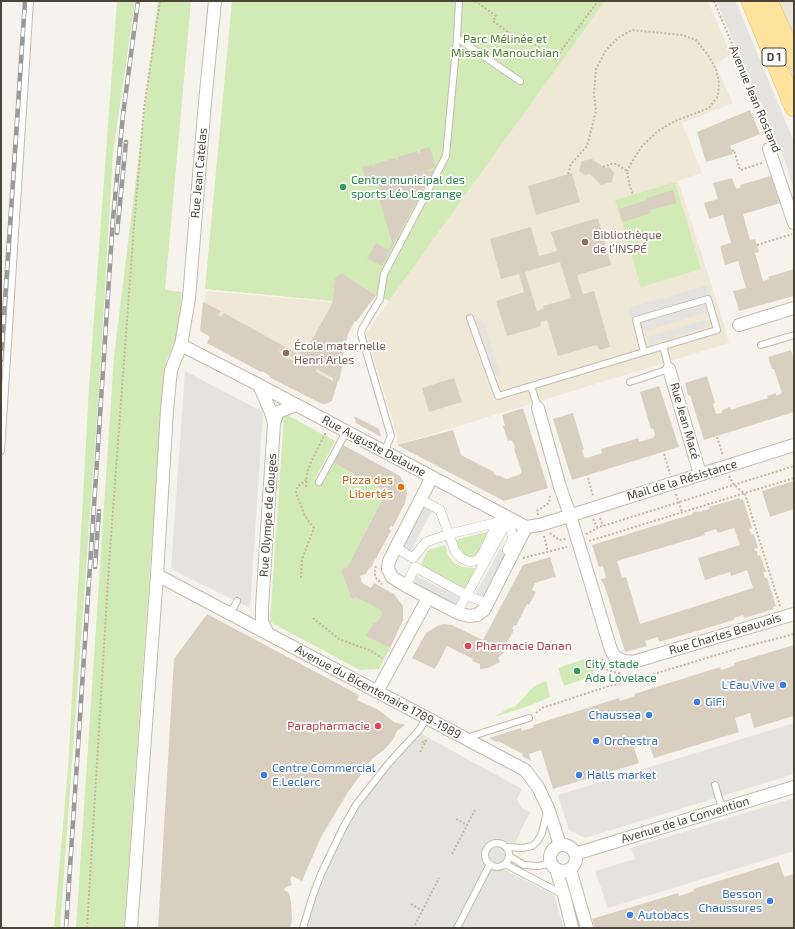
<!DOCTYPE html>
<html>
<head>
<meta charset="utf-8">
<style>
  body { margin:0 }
  #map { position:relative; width:795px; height:929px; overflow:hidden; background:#f6f3ec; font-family:"Exo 2",sans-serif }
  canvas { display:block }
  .frame { position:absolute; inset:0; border:2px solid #4b4439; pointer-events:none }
</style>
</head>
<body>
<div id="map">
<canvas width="795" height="929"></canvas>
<div class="frame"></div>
</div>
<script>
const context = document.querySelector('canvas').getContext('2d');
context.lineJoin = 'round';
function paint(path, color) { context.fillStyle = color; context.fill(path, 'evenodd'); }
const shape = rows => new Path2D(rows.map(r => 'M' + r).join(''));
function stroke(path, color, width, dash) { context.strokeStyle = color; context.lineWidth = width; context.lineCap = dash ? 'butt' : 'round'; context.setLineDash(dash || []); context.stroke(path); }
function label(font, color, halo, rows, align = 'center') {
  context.font = font + ' "Exo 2",sans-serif'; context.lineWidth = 3.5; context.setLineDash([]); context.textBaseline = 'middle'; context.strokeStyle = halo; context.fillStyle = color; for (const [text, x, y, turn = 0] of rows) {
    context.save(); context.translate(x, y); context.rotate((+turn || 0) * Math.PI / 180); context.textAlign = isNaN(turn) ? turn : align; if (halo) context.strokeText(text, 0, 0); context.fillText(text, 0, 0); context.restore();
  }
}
paint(shape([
  [762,1,794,1,794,89]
]), '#eae5da');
paint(shape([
  [605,1,708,1,731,55,715,64,733,103,682,123,702,173,678,181,723,321,729,343,397,445,397,435,366,333],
  [206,291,333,302,349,325,331,399,202,331]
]), '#efe8d6');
paint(shape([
  [117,1,135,1,113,153,99,389,60,928,54,928,68,768,89,387],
  [158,1,191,1,165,290,182,292,177,337,165,364,124,928,76,928,114,356],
  [232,1,605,1,389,301,376,295,343,274,340,274,336,277,332,301,205,289],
  [675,182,701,269,641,287,615,200],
  [287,415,335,441,315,479,323,483,334,463,354,474,350,480,367,481,384,490,385,494,347,568,344,567,341,571,350,595,349,597,354,599,355,597,381,610,382,614,376,623,374,622,367,636,390,648,379,669,360,670,270,622,284,416],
  [486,532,488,533,477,554,470,557,463,555,459,551,455,540],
  [445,545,448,555,454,563,461,567,476,568,466,589,420,566,428,550],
  [590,657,595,675,564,686,558,668],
  [546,681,550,697,529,706,494,717,509,708,515,707,533,687]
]), '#d2eab5');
paint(shape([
  [716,1,736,2,794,142,794,190,785,161],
  [708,285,715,310,636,334,628,308],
  [483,320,500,375,493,377,476,322],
  [704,320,707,327,649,345,647,337],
  [185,371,263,412,250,608,171,569],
  [424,505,433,509,409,554,401,549],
  [500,549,509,554,485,598,476,593],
  [415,575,460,598,456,607,411,583],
  [794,723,794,774,585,838,569,830,558,795],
  [418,732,522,789,517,799,522,808,530,812,520,832,505,870,554,895,564,928,303,928,312,898,356,805],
  [794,798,794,851,608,908,595,871,635,859,631,848]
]), '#e5e3e0');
paint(shape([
  [750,110,760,134,730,146,733,154,706,162,697,132],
  [430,147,436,167,426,170,427,172,433,171,382,266,367,258,376,243,388,250,392,242,376,188,380,187,378,184,368,187,362,167,373,165,374,167,375,166,375,164,395,158,396,160,398,160,398,157,417,151,418,153,420,153,420,150],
  [592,159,605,168,609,167,614,172,612,182,601,185,590,174,585,175,579,171,582,161],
  [572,173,580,202,536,215,528,186],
  [774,175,781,203,743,214,750,240,755,239,759,252,755,253,763,281,769,279,768,277,794,269,794,296,739,311,733,291,746,288,738,261,725,265,720,246,731,243,723,215,709,219,704,203,718,199,713,183,732,178,736,189,741,187,740,185],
  [673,190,677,203,650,210,651,213,623,222,619,209,647,200,647,198],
  [598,218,611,265,577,275,583,294,594,291,610,347,599,350,597,345,558,356,547,320,540,322,541,326,507,336,496,301,524,292,519,274,501,279,490,239,531,227,539,256,557,251,551,232],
  [560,262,571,298,543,306,544,309,537,311,525,272],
  [340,274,343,274,376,295,356,322,355,321,348,334,341,363,343,364,339,381,338,380,332,401,326,404,322,404,269,377,270,376,262,371,261,372,207,343,210,337,200,331,203,302,221,311,218,315,221,317,224,313,298,354,303,344,308,347,332,304,335,279,336,277],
  [278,349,295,359,308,365,306,367,281,355,281,353],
  [317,369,333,378,333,381,316,372],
  [791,350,794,359,794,412,704,440,690,395,688,396,685,383,707,376,715,403,713,404,716,414,722,413,722,410,730,407,731,410,739,407,768,398,767,396,776,393,776,396,782,393,774,369,772,369,768,357],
  [454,378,462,402,429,412,422,388],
  [659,386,679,447,572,480,553,419,573,413,584,450,582,450,584,457,587,458,602,453,601,449,629,441,638,438,639,442,653,438,655,435,653,428,651,429,640,392],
  [523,408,548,488,504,501,397,445,453,430,461,455,494,472,494,474,498,476,498,475,507,479,521,474,522,472,514,449,515,448,514,444,511,440,508,441,503,426,505,426,502,415],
  [354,416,379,429,381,437,356,423],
  [343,445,400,476,406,487,407,493,405,503,393,527,391,525,389,529,391,531,370,569,369,568,366,574,360,576,362,583,371,588,374,583,394,594,403,606,403,620,390,648,366,636,374,622,376,623,382,614,381,610,355,597,354,599,349,597,350,595,341,571,344,567,347,568,385,494,384,490,367,481,363,487,350,480,354,474,334,463],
  [794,481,794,509,770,517,762,491],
  [740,498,740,500,743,499,752,528,749,529,752,535,754,534,758,548,754,549,755,551,757,551,758,556,760,555,766,572,763,572,765,578,767,578,776,606,773,607,774,609,744,618,743,615,734,618,734,620,659,642,658,637,645,641,647,646,625,652,604,584,603,584,601,579,606,578,603,566,599,567,592,545,693,514,692,513,697,511,698,512,710,509,709,507],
  [734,528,740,545,698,558,705,580,730,572,731,576,747,570,753,588,640,624,626,577,622,578,617,561,705,535,704,533,716,529,718,533],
  [550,557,556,578,554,577,535,583,532,590,536,592,529,605,527,604,516,626,514,625,512,629,514,630,502,651,504,652,498,658,500,662,488,668,480,669,480,664,472,661,473,659,447,646,435,669,412,658,426,633,437,626,443,624,452,625,483,640,523,565],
  [207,614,359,695,357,700,377,709,394,722,405,725,397,731,394,738,385,749,372,759,348,792,321,837,302,881,292,876,290,879,292,885,286,887,284,890,289,893,291,902,292,919,290,928,158,928,174,659],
  [794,645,794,716,754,728,750,713,735,718,739,732,654,758,649,744,634,748,639,763,553,789,541,750,529,754,531,761,522,756,523,754,498,741,497,742,489,738,521,728,522,731,534,727,533,725,619,698,620,701,635,696,634,694,720,667,721,670,728,668,735,665,734,663],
  [779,862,784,877,794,874,794,928,595,928,592,919,678,893,679,896,694,891,693,889]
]), '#d8cfc1');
const service = shape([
  [457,38,520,81],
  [470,318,498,396,717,330,708,299,636,320,644,352],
  [761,345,794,335],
  [630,382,669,369,663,346],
  [531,386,538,408],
  [1,451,30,1],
  [384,452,391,436,361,334,362,329,380,299,384,274,446,156,457,38,459,1],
  [319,482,346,432],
  [230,614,237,601],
  [466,738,529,718],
  [715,785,722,808],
  '485 855a12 12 0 1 1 24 0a12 12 0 1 1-24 0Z',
  [506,847,523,848,532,846,537,842,542,833,547,812],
  [509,856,524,865,539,866,551,863],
  [505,864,564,895],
  [303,928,312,898,321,874,343,828,356,805,388,764,420,729,426,718],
  [457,928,490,864]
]);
const pedestrian = shape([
  [425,502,440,510,455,551,461,558,470,562,478,560,483,553,499,520],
  [400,550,413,558,426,542,449,534,499,522,511,529,513,539,507,550,511,551],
  [408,582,415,567,468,596,484,602],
  [459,609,505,525]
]);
const minor = shape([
  [769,149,794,223],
  [739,325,794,308],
  [181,345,259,385,526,527,540,525,794,445],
  [669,369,700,474],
  [259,385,270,410,274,423],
  [538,408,560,487,570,515,611,650,615,657,624,661,633,662,794,614],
  [432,477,389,561,388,569,392,577,406,586,458,613,469,616,477,615,484,610,526,527],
  [157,575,525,770,538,787,548,808,560,845],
  [268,634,262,622,262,607,274,423,278,412,296,405],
  [377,692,428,598],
  '550 858a13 13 0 1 1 26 0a13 13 0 1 1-26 0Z',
  [575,854,794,787],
  [556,869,564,895,572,928],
  [570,869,587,928],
  [131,928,157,575,167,410,171,370,181,345,189,298,205,102,215,1]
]);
const primary = shape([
  [751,1,794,107],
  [768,1,794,59]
]);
stroke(service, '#c2bbae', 8);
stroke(pedestrian, '#c2bbae', 10);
stroke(minor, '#c2bbae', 14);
stroke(primary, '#e6c16a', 20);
stroke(shape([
  [475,1,496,16,493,21,520,41,524,37,555,59,598,1],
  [714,1,772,138],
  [732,151,734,150,740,170,762,163],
  [603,167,611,164,617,164,627,171,629,183,633,195],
  [568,174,571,164,587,146,596,111,594,94,596,69,606,50,618,38,632,30,682,35,696,40,708,55,716,69,719,83,718,96,709,108,675,121,658,131,642,146,635,157,627,171],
  [757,245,792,234],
  [717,437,723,456],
  [664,454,670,474],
  [729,476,734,485,745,494,780,606],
  [588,478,593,496],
  [306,487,307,473,310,464,326,432],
  [676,494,682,512],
  [538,515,537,511,549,503,550,496],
  [600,518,603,526],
  [593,519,597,527,603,526,794,466],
  [550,533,559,540,566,539],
  [586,534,598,528],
  [544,536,548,552],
  [589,541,794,478],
  [523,558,567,547],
  [376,566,375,569,375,577,382,584],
  [301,578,302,559,314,528,305,516,296,493,297,487,306,480],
  [313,618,339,639,369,650,382,658],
  [602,659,605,669,617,673,622,673],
  [536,713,542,708,609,686,631,681,733,650,794,634],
  [420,752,426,741,424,740,421,745],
  [456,819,467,825],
  [452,854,476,808],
  [411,904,423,911],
  [415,925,439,878],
  [87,928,109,564,134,226,144,108,160,1]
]), '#c4b79f', 2, [2, 2]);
stroke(service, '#fff', 6);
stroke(pedestrian, '#fff', 9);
stroke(minor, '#fff', 12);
stroke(primary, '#ffe39c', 19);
const rail = shape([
  [117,233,126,142],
  [1,360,25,1],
  [95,567,99,511],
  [66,928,113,219,123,115,138,1]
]);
stroke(rail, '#9a9a9a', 4.5);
stroke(rail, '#fff', 3, [9]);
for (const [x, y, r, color] of [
  [343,187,4,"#2e9e5b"],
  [585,242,4,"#8d6e63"],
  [286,353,4,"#8d6e63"],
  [401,487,4,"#e8710a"],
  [468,646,4,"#e0444e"],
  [577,671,4,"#2e9e5b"],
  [783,685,4,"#3f7fe0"],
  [697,702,4,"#3f7fe0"],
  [649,715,4,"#3f7fe0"],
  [378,726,4,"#e0444e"],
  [596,741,4,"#3f7fe0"],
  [264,775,4,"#3f7fe0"],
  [579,775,4,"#3f7fe0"],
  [770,901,4,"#3f7fe0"],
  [630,915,4,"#3f7fe0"]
]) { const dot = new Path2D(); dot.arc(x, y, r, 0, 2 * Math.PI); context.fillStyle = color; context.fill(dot); stroke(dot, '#fff', 1.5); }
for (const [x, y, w] of [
  [774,57,24]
]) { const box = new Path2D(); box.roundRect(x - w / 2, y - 9, w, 18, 3); context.fillStyle = '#fff'; context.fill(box); stroke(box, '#4b4439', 1); }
label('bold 11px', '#4b4439', null, [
  ["D 1",774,57]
]);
label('12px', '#4a7f2a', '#fff', [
  ["Parc Mélinée et",505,39],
  ["Missak Manouchian",505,53]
]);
label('12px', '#4b4439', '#fff', [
  ["Avenue Jean Rostand",755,99,67],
  ["Rue Jean Catelas",199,173,-85],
  ["Rue Jean Macé",685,421,74],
  ["Rue Auguste Delaune",374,446,28],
  ["Mail de la Résistance",682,480,-17],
  ["Rue Olympe de Gouges",268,515,-86],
  ["Rue Charles Beauvais",725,634,-17],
  ["Avenue du Bicentenaire 1789-1989",378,692,28],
  ["Avenue de la Convention",685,820,-17]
]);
label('12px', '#27864d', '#fff', [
  ["Centre municipal des",351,180],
  ["sports Léo Lagrange",351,194],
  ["City stade",585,664],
  ["Ada Lovelace",585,678]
], 'left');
label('12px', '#785e54', '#fff', [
  ["Bibliothèque",593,235],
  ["de l’INSPÉ",593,249],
  ["École maternelle",294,346],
  ["Henri Arles",294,360]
], 'left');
label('12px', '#c56008', '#fff', [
  ["Pizza des",393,480],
  ["Libertés",393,494]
], 'right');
label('12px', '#be3a42', '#fff', [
  ["Pharmacie Danan",476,646],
  ["Parapharmacie",370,726,"right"]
], 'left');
label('12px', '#366cbe', '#fff', [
  ["L'Eau Vive",775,685,"right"],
  ["GiFi",705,702],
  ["Chaussea",641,715,"right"],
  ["Orchestra",604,741],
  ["Centre Commercial",272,768],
  ["E.Leclerc",272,782],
  ["Halls market",587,775],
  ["Besson",762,894,"right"],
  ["Chaussures",762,908,"right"],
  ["Autobacs",638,915]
], 'left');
</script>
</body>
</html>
